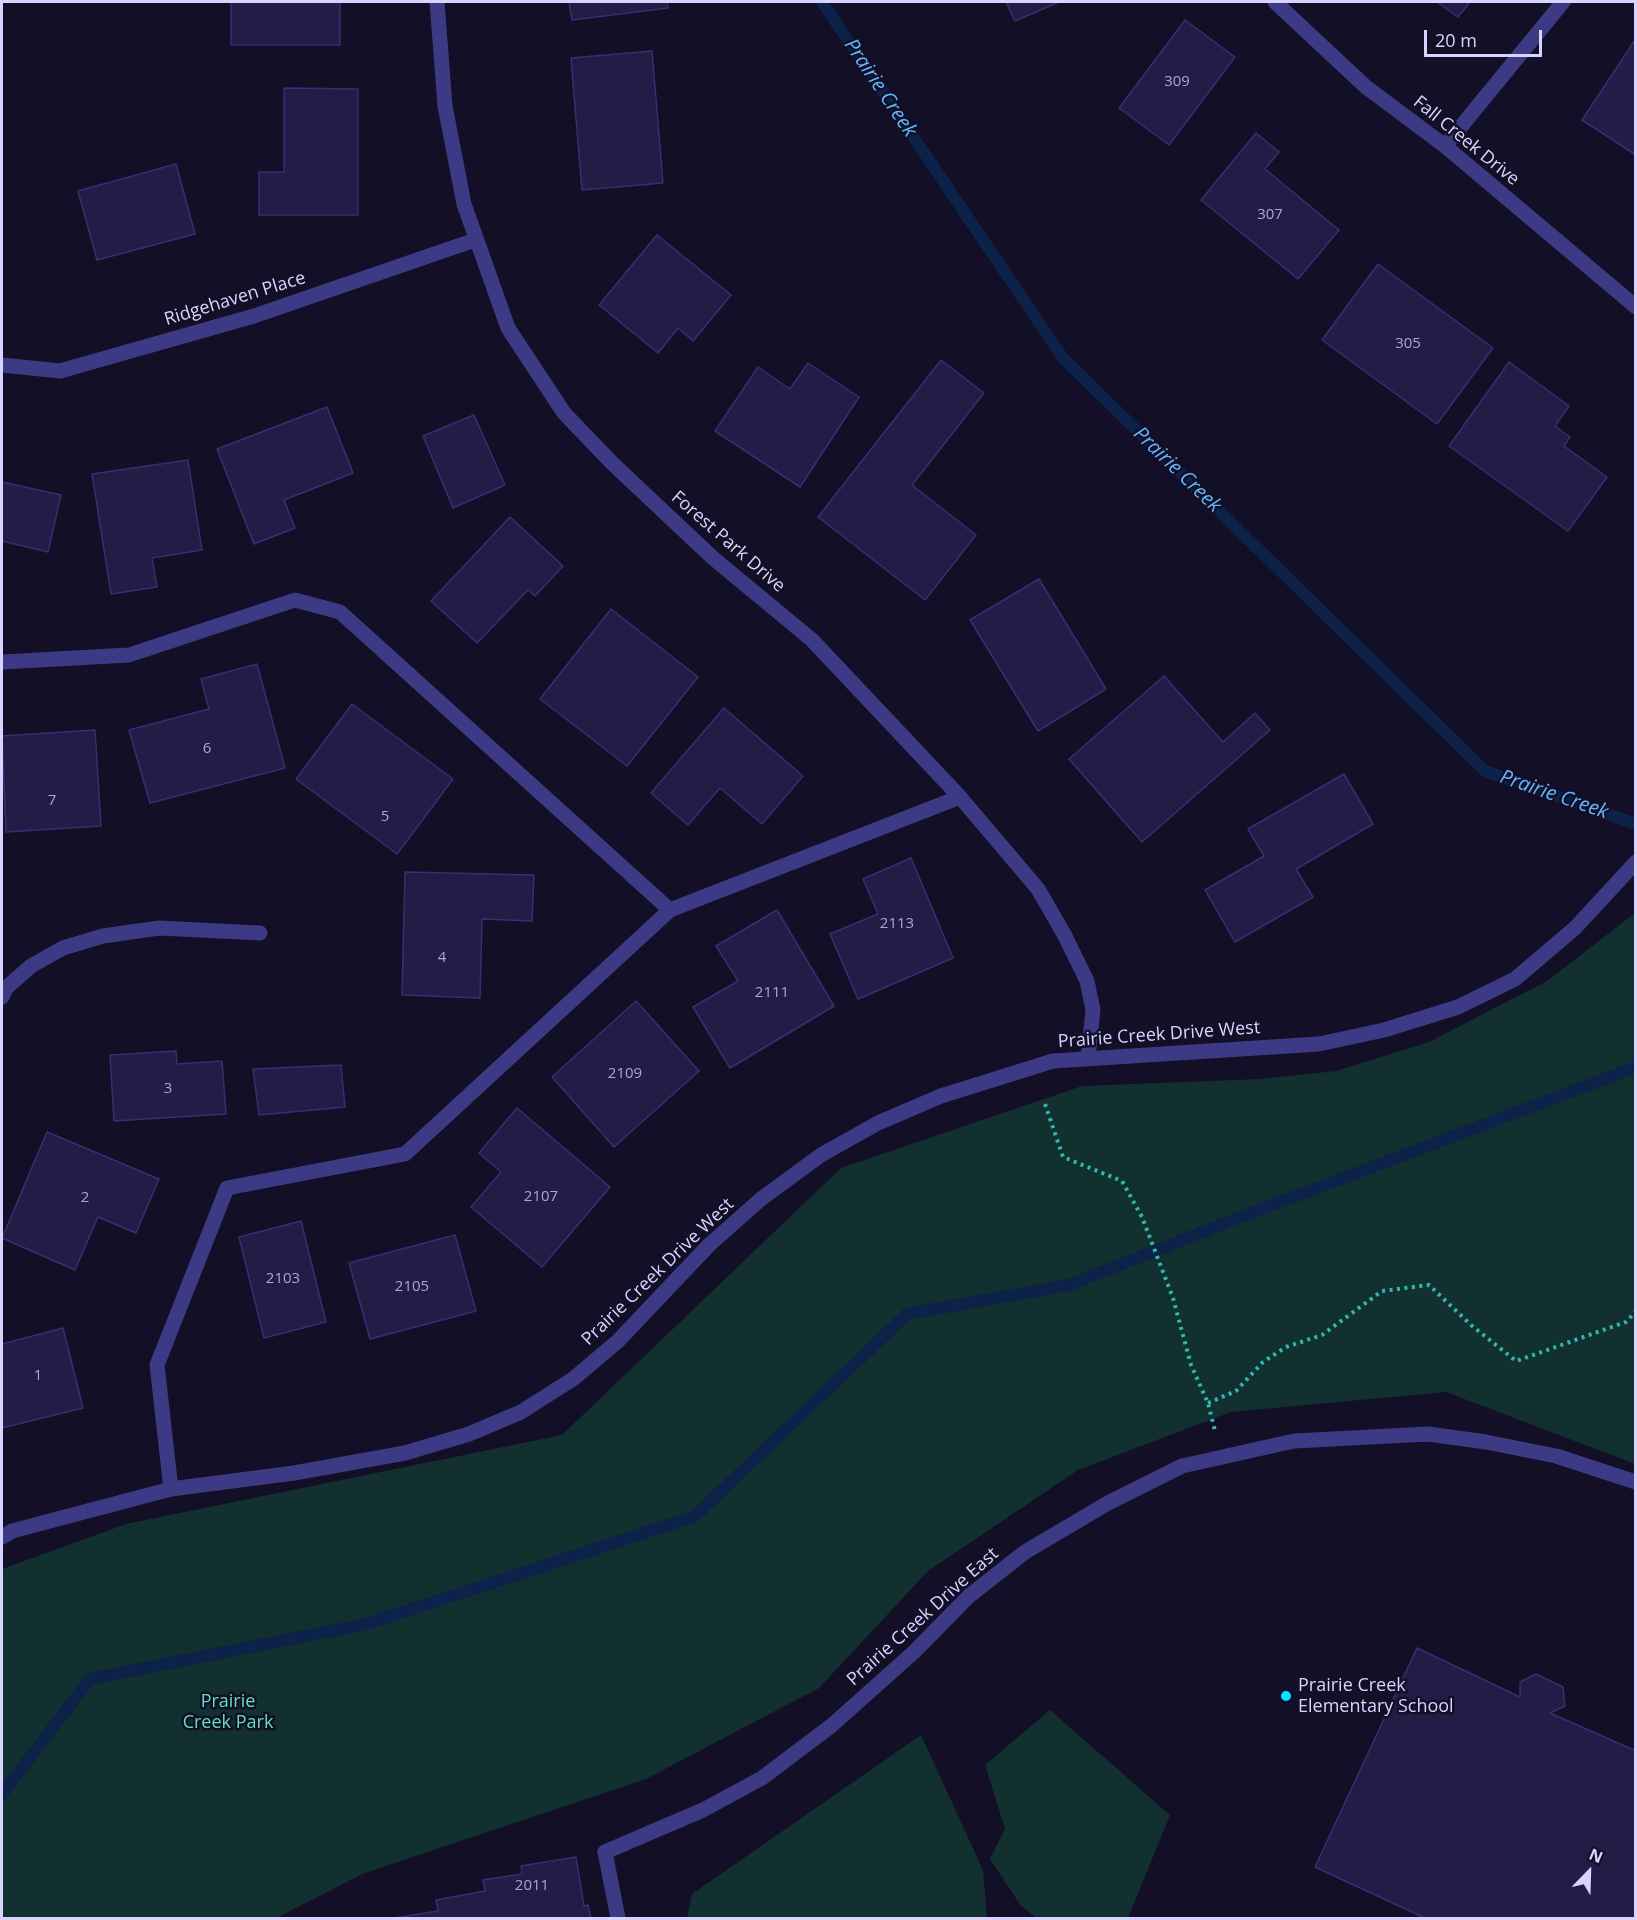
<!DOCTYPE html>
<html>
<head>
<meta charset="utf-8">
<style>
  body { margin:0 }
  #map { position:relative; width:1637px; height:1920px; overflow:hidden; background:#130f26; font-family:"Open Sans",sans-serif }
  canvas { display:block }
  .frame { position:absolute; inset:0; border:3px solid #d9d4ff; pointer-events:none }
  .north { position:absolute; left:1559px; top:1842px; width:60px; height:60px; -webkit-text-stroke:4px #130f26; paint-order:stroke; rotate:23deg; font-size:16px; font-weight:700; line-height:24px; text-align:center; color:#d9d4ff }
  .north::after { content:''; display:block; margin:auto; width:21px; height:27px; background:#d9d4ff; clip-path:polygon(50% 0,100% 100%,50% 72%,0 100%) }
  .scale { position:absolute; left:1424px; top:30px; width:118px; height:27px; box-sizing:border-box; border:3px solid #d9d4ff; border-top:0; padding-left:8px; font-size:18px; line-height:21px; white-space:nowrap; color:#d9d4ff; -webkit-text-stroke:4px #130f26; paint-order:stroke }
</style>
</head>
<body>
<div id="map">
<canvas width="1637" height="1920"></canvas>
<div class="frame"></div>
<div class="north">N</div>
<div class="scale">20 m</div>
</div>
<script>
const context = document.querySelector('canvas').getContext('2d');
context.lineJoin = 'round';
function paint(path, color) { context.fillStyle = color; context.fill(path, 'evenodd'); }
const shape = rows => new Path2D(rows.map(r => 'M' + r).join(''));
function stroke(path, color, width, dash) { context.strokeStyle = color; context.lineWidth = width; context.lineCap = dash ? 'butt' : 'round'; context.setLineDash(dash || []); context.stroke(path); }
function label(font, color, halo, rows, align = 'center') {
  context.font = font + ' "Open Sans",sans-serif'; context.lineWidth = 5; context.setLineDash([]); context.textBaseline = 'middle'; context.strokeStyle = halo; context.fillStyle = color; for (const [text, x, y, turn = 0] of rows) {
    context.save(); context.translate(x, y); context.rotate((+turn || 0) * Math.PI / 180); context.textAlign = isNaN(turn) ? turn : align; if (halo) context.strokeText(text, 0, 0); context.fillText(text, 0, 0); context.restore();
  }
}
paint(shape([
  [1635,913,1635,1464,1446,1392,1231,1412,1078,1470,928,1571,819,1688,646,1779,365,1873,276,1918,2,1918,2,1569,126,1524,562,1435,841,1168,1082,1086,1260,1079,1336,1071,1429,1042,1547,981],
  [1050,1710,1170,1815,1128,1918,1037,1918,1021,1906,990,1859,1005,1829,985,1765],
  [921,1735,983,1870,987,1918,687,1918,692,1894]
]), '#12302f');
stroke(shape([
  [822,2,1063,358,1485,771,1636,824],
  [2,1794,90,1679,367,1624,695,1516,907,1314,1069,1285,1243,1216,1636,1067]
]), '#0c2248', 12);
const building = shape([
  [231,2,340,2,340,45,231,45,231,2],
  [569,2,667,2,668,8,572,20,569,2],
  [1006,2,1059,2,1015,21,1006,2],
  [1437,2,1470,2,1458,17,1437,2],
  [1185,20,1235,57,1169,145,1119,108,1185,20],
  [1635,40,1636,41,1636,155,1582,120,1635,40],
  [652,51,663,183,582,190,571,58,652,51],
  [284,88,358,89,358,215,259,215,259,172,284,172,284,88],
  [1256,133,1279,152,1265,169,1339,230,1298,279,1201,200,1256,133],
  [176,164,195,234,97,260,78,191,176,164],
  [657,235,731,295,693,341,678,328,658,353,599,305,657,235],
  [1378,264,1493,348,1437,424,1322,340,1378,264],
  [941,360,984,393,912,485,976,535,925,600,818,517,941,360],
  [1509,362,1569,406,1555,426,1570,437,1564,446,1607,477,1568,531,1449,446,1509,362],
  [808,363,859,397,800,487,715,431,758,367,790,389,808,363],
  [327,407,353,473,284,500,295,528,254,544,217,449,327,407],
  [474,415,505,485,453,508,423,436,474,415],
  [188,460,202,550,152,558,157,587,111,594,92,474,188,460],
  [2,482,61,495,48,552,2,541,2,482],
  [510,517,563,566,535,596,528,590,477,643,431,601,510,517],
  [1039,579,1106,689,1038,731,970,620,1039,579],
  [611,609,698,677,627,766,540,699,611,609],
  [257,664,285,768,150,803,129,730,209,709,201,679,257,664],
  [1164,676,1223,742,1255,713,1270,730,1142,842,1069,759,1164,676],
  [352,704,453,779,397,854,296,779,352,704],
  [724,708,803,776,762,824,720,788,688,825,651,793,724,708],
  [95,730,101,826,6,832,2,736,95,730],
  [1344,774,1373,824,1296,869,1313,897,1235,942,1205,890,1264,856,1248,829,1344,774],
  [911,858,953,958,858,999,830,934,878,914,863,879,911,858],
  [405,872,534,875,532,921,482,919,480,998,402,995,405,872],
  [777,910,834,1006,730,1068,693,1007,738,981,716,946,777,910],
  [636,1001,699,1071,614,1147,552,1077,636,1001],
  [176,1051,177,1064,222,1061,226,1114,114,1121,110,1055,176,1051],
  [341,1065,345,1107,259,1115,253,1069,341,1065],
  [517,1108,610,1187,542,1267,471,1207,501,1172,479,1153,517,1108],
  [47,1132,159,1179,136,1233,98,1217,75,1270,2,1238,47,1132],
  [301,1221,326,1322,264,1338,239,1237,301,1221],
  [455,1235,476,1311,370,1339,349,1263,455,1235],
  [63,1328,83,1408,2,1428,2,1344,63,1328],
  [1417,1648,1520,1697,1520,1682,1536,1674,1563,1687,1565,1706,1550,1713,1636,1751,1636,1918,1425,1918,1315,1867,1417,1648],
  [576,1857,584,1906,588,1905,591,1918,394,1918,438,1911,436,1900,485,1891,483,1880,522,1874,521,1866,576,1857]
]);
paint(building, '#241b47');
stroke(building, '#3b2d73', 1.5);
stroke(shape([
  [1045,1104,1063,1157,1122,1181,1142,1217,1173,1298,1191,1365,1208,1403,1215,1431],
  [1208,1403,1236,1391,1263,1362,1286,1347,1322,1335,1382,1291,1429,1285,1471,1325,1516,1361,1626,1322,1636,1311]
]), '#2fb8b0', 4, [3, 4.5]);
stroke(shape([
  [2,662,129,655,295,600,340,612,670,910],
  [171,1489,157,1365,227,1188,405,1154,670,910,960,797],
  [605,1852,618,1918]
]), '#3d3a85', 15);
stroke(shape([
  [437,2,445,106,464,204,508,328,564,413,612,463,713,558,812,640,960,797,1038,889,1064,934,1087,981,1093,1010,1088,1058],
  [1445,146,1563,2],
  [2,365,60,371,254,316,475,240],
  [2,997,6,988,31,966,63,948,103,936,159,928,260,933],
  [605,1852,703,1810,762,1778,831,1726,914,1652,969,1596,1025,1552,1108,1503,1182,1466,1294,1441,1428,1434,1486,1442,1556,1456,1636,1482]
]), '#3d3a85', 15);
stroke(shape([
  [1275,2,1366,87,1445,146,1636,307],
  [2,1537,12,1531,171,1489,294,1473,405,1453,469,1434,521,1412,573,1379,618,1341,709,1245,761,1199,821,1155,878,1123,941,1096,1053,1061,1319,1044,1384,1030,1458,1007,1515,979,1575,928,1636,862]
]), '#3d3a85', 15);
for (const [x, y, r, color] of [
  [1286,1696,6,"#00e5ff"]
]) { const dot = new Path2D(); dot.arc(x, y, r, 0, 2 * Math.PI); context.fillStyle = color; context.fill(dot); stroke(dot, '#130f26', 2); }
label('15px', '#aca6d1', null, [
  ["309",1177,82],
  ["307",1270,215],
  ["305",1408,344],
  ["6",207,749],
  ["7",52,801],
  ["5",385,817],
  ["2113",897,924],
  ["4",442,958],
  ["2111",772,993],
  ["2109",625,1074],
  ["3",168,1089],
  ["2107",541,1197],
  ["2",85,1198],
  ["2103",283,1279],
  ["2105",412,1287],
  ["1",38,1376],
  ["2011",532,1886]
]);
label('18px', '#d9d4ff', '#130f26', [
  ["Fall Creek Drive",1466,141,39],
  ["Ridgehaven Place",235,299,-17],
  ["Forest Park Drive",728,542,41],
  ["Prairie Creek Drive West",1159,1035,-4],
  ["Prairie Creek Drive West",658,1272,-44],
  ["Prairie Creek Drive East",923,1617,-42]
]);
label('18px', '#d9d4ff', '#130f26', [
  ["Prairie Creek",1298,1686],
  ["Elementary School",1298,1707]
], 'left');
label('18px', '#5fe0c0', '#130f26', [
  ["Prairie",228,1702],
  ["Creek Park",228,1723]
]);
label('italic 20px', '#62b6ff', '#130f26', [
  ["Prairie Creek",880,88,56],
  ["Prairie Creek",1177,470,44],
  ["Prairie Creek",1554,795,19]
]);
</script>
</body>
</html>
